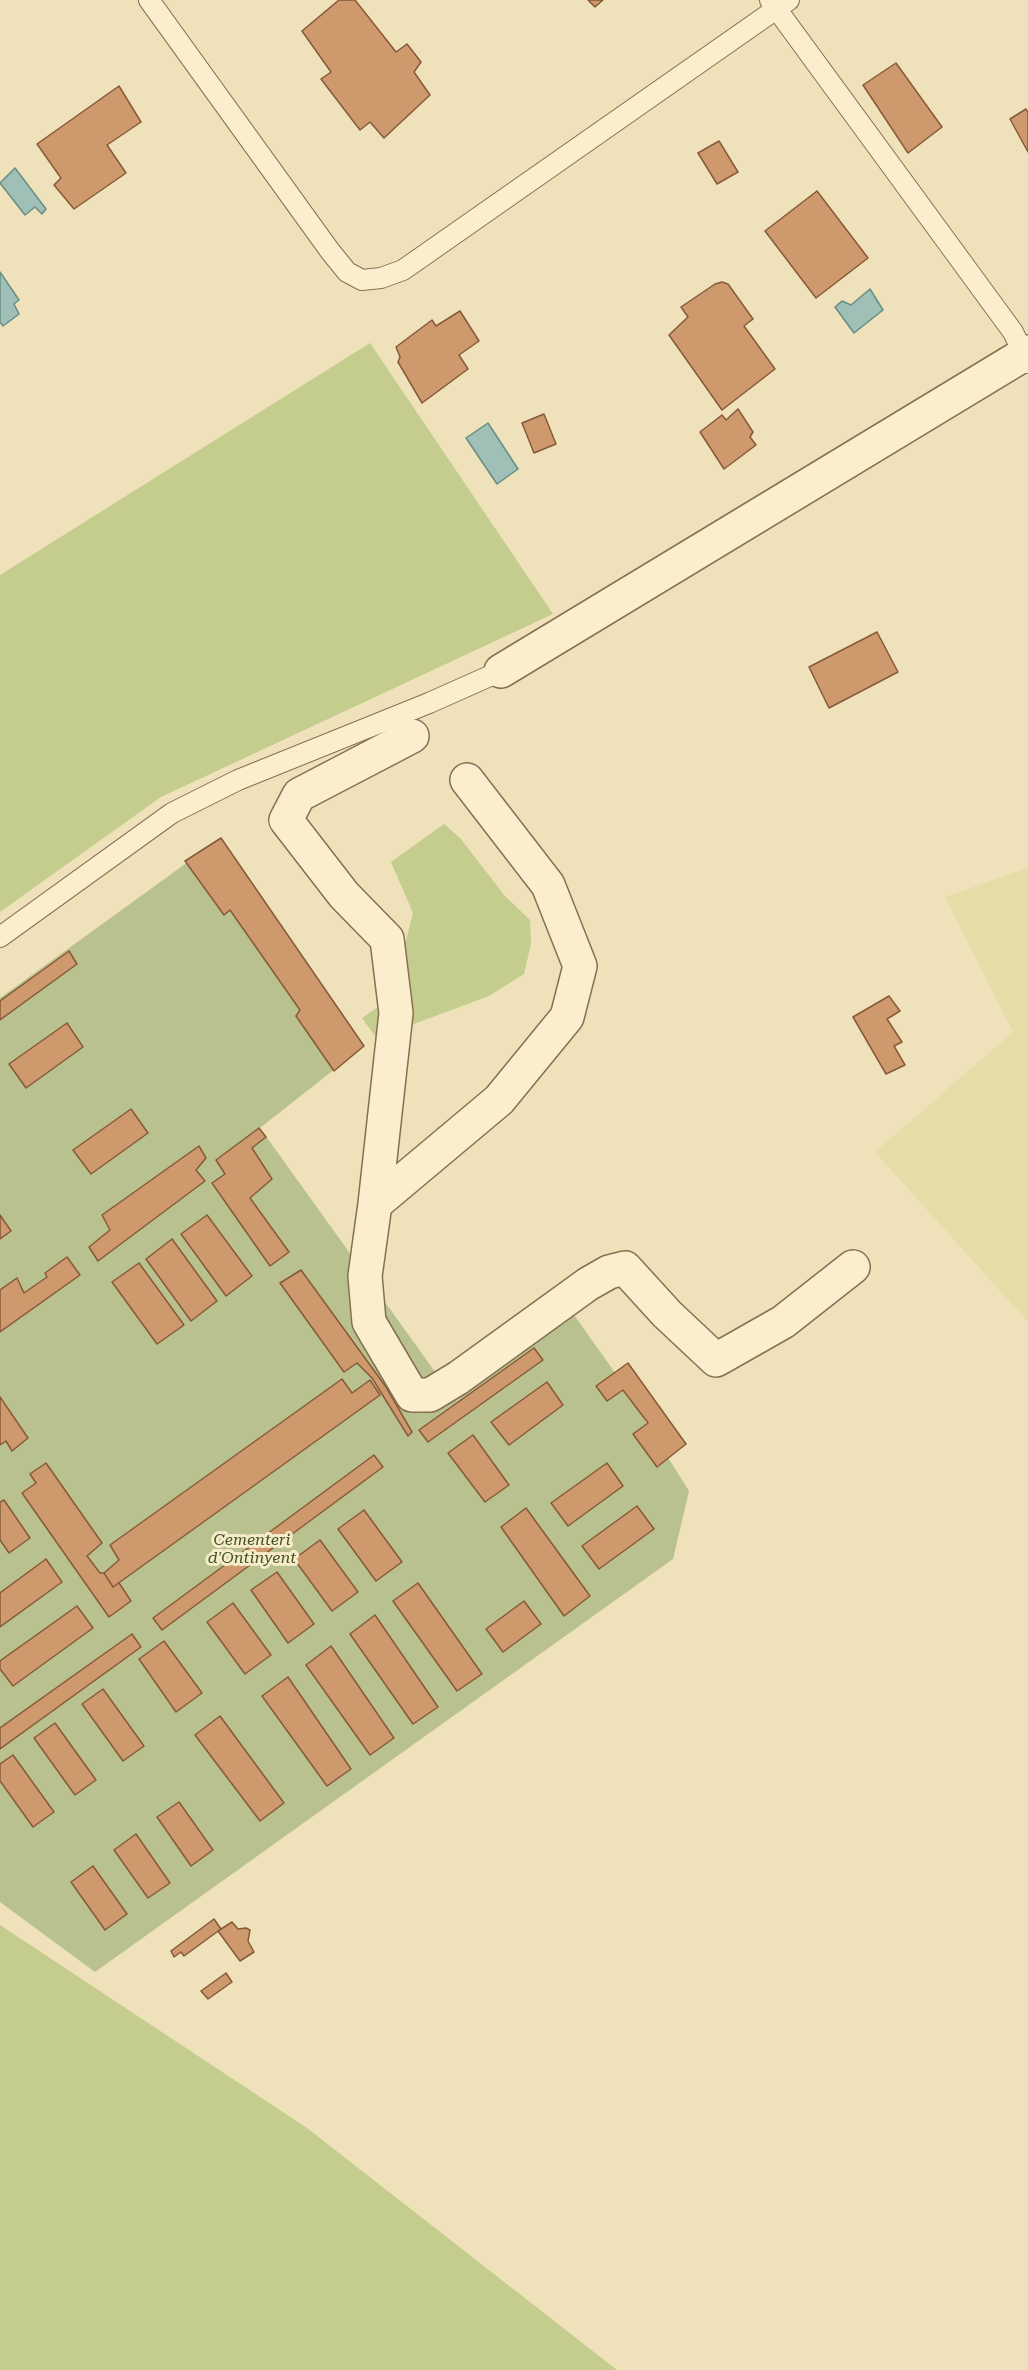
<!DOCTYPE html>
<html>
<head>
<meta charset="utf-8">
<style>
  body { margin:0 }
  canvas { display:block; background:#efe1ba }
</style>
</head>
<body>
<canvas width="1028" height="2370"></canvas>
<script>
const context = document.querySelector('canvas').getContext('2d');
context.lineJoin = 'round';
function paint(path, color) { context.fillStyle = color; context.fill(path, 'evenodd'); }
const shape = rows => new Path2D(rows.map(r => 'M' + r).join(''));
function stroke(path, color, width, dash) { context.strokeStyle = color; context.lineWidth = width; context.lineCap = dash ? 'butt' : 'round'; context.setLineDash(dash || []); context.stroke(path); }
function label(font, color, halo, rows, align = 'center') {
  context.font = font + ' "Roboto Serif",serif'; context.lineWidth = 6; context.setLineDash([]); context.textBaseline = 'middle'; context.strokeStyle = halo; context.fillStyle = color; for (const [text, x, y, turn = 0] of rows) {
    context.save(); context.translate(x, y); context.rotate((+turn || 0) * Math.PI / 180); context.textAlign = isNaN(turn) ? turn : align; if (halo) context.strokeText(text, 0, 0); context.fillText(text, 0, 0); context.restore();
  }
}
paint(shape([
  [1028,868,1028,1322,875,1152,1013,1032,945,897]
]), '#e5dda7');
paint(shape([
  [370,343,553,614,161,797,0,912,0,575],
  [444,824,460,838,505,896,530,920,531,944,524,974,489,996,411,1025,381,1044,362,1018,391,998,413,913,391,862],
  [0,1925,307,2128,617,2370,0,2370]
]), '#c4cd8e');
paint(shape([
  [221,838,364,1046,260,1128,456,1401,574,1315,611,1367,689,1491,673,1559,95,1972,0,1902,0,998]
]), '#b9c18e');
const water = shape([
  [15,168,46,209,42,214,35,207,25,215,0,183,15,168],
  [0,272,19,300,14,304,19,314,3,326,0,322,0,272],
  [870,289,883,310,854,333,835,307,842,301,851,305,870,289],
  [488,423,518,469,497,484,466,438,488,423]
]);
paint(water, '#9fbfb7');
stroke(water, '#678d84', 1.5);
const building = shape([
  [339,0,355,0,396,52,407,44,421,62,414,72,430,95,384,138,370,122,360,130,321,79,331,72,302,31,339,0],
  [588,0,603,0,595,7,588,0],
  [896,63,942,127,908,153,863,85,896,63],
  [119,86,141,122,107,145,126,173,74,209,54,185,61,178,37,144,119,86],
  [1026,109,1028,113,1028,152,1010,119,1026,109],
  [719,141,738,172,717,184,698,153,719,141],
  [817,191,868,258,816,298,765,231,817,191],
  [722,282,728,284,753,319,744,326,775,369,722,410,669,335,688,317,681,307,715,284,722,282],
  [460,311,479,341,459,355,468,369,422,403,398,362,400,357,396,347,432,320,436,326,460,311],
  [738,409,753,432,750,437,756,445,724,469,700,432,722,415,726,420,738,409],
  [544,414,556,444,534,453,522,423,544,414],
  [877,632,898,672,829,708,809,667,877,632],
  [221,838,364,1046,334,1071,296,1016,300,1010,230,910,224,915,185,861,221,838],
  [69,951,77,964,0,1020,0,1001,69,951],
  [889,996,900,1011,887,1019,902,1042,894,1046,905,1065,886,1074,853,1017,889,996],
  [67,1023,83,1047,26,1088,9,1064,67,1023],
  [131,1109,148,1133,91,1174,73,1150,131,1109],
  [259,1128,266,1137,252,1148,272,1179,250,1198,289,1252,270,1266,212,1183,225,1174,216,1160,259,1128],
  [199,1146,206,1158,196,1170,205,1181,98,1261,89,1247,110,1230,102,1215,199,1146],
  [0,1215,11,1231,0,1239,0,1215],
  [207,1215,252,1276,226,1296,181,1234,207,1215],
  [172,1239,217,1301,191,1321,146,1259,172,1239],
  [67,1257,80,1275,0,1332,0,1290,17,1278,24,1293,47,1277,45,1273,67,1257],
  [139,1263,184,1325,157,1344,112,1282,139,1263],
  [301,1270,386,1387,412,1432,408,1436,372,1378,357,1363,344,1372,280,1283,301,1270],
  [534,1348,543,1360,428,1442,419,1430,534,1348],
  [628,1363,686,1444,657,1467,633,1434,648,1423,623,1390,607,1401,596,1386,628,1363],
  [342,1379,352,1393,370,1380,380,1395,113,1587,104,1573,119,1560,110,1545,342,1379],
  [547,1382,563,1405,509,1445,491,1422,547,1382],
  [0,1397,28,1438,12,1451,6,1441,0,1445,0,1397],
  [473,1435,509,1485,485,1502,448,1453,473,1435],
  [374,1455,383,1467,162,1630,153,1618,374,1455],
  [46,1463,102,1543,87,1556,100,1573,104,1573,113,1587,119,1583,131,1601,109,1617,22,1493,36,1483,30,1474,46,1463],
  [607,1463,623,1486,568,1526,551,1503,607,1463],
  [4,1500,30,1538,9,1553,0,1540,0,1502,4,1500],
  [637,1506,654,1529,599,1569,582,1546,637,1506],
  [526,1508,590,1596,564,1616,501,1527,526,1508],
  [364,1510,402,1562,376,1581,338,1529,364,1510],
  [320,1540,358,1592,332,1611,294,1559,320,1540],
  [46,1559,62,1582,0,1627,0,1593,46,1559],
  [277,1572,314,1624,288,1643,251,1590,277,1572],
  [418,1583,482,1674,457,1691,393,1601,418,1583],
  [524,1601,541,1624,503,1652,486,1629,524,1601],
  [233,1603,271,1655,245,1674,207,1622,233,1603],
  [77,1606,93,1628,13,1686,0,1669,0,1661,77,1606],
  [375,1615,438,1707,413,1724,350,1634,375,1615],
  [132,1634,141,1647,0,1749,0,1728,132,1634],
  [164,1641,202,1693,176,1712,139,1659,164,1641],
  [331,1646,394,1738,370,1755,306,1665,331,1646],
  [288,1677,351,1769,327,1786,262,1696,288,1677],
  [103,1689,144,1746,123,1761,82,1704,103,1689],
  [220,1716,284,1803,260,1821,195,1735,220,1716],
  [55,1723,96,1780,75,1795,34,1738,55,1723],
  [13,1755,54,1812,33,1827,0,1781,0,1764,13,1755],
  [179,1802,213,1850,191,1866,157,1817,179,1802],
  [136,1834,170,1883,148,1898,114,1850,136,1834],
  [93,1866,127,1914,105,1930,71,1882,93,1866],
  [214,1919,221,1929,184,1956,181,1952,174,1957,171,1951,214,1919],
  [232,1922,238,1929,246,1928,250,1930,248,1941,254,1952,240,1961,218,1931,232,1922],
  [226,1973,232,1982,208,1999,201,1991,226,1973]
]);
paint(building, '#cf996e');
stroke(building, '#865a39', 1.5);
const lane = shape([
  [149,0,330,251,347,272,362,280,381,278,403,270,789,0],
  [770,0,1013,332,1028,363],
  [0,937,172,813,238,780,429,703,501,671]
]);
const street = shape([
  [501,671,1028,352],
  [467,780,548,885,580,966,567,1017,499,1100,375,1204,365,1276,369,1322,412,1395,430,1395,458,1378,588,1284,609,1272,625,1268,667,1314,716,1360,783,1322,853,1267],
  [375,1204,396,1013,387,939,344,895,286,820,299,795,412,736]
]);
stroke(lane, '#867054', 22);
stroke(street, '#867054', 36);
stroke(lane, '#faeecd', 20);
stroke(street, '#faeecd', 33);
label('italic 16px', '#44521f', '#f6ebca', [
  ["Cementeri",252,1540],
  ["d'Ontinyent",252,1558]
]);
</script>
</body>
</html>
